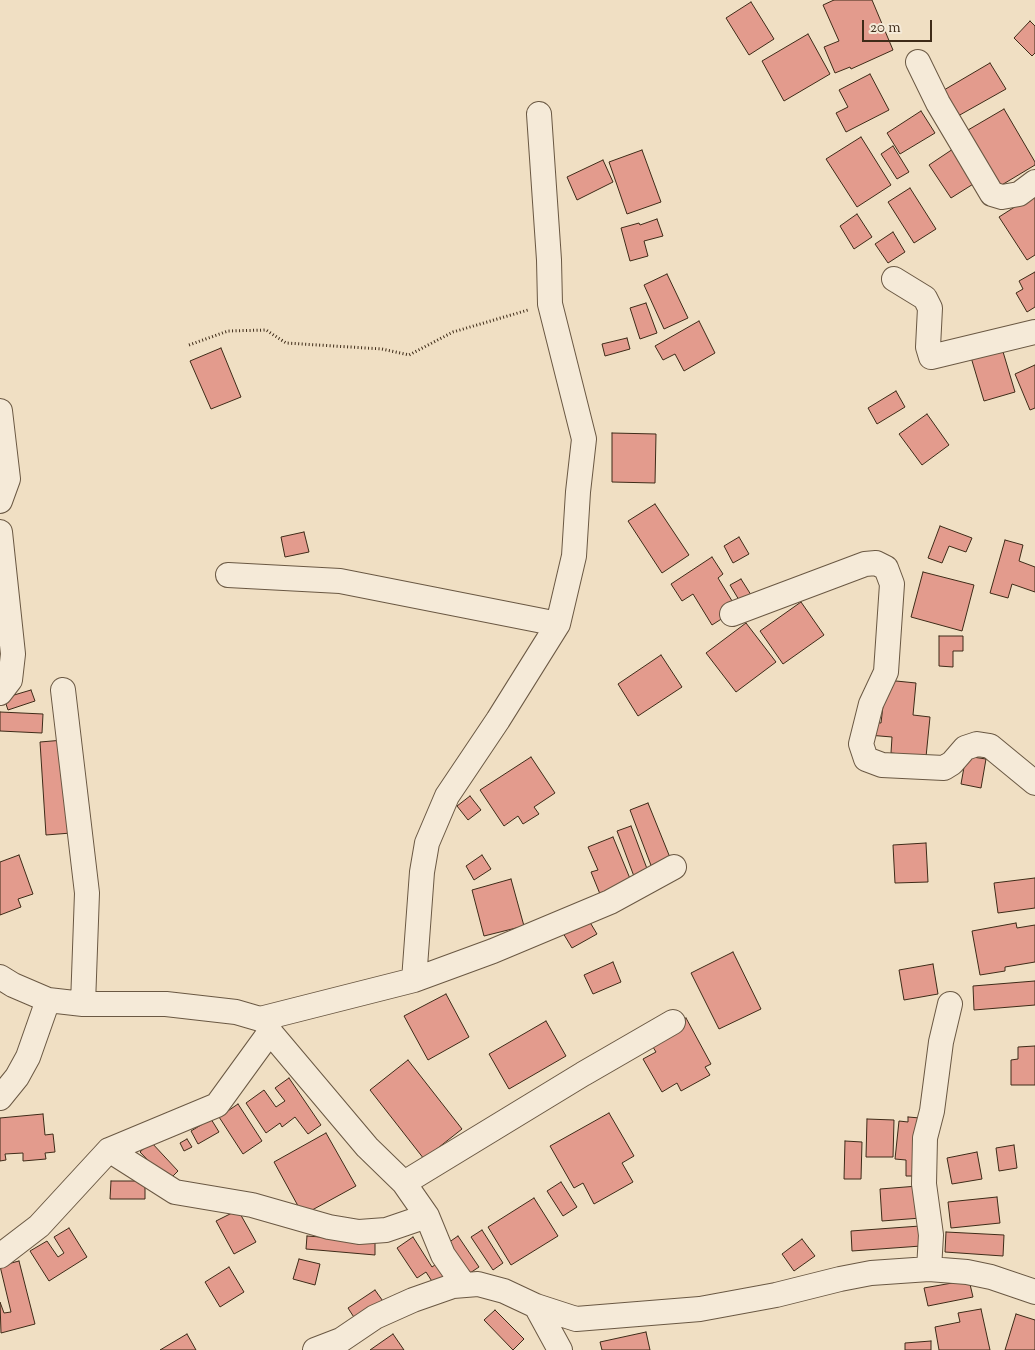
<!DOCTYPE html>
<html>
<head>
<meta charset="utf-8">
<style>
  body { margin:0 }
  #map { position:relative; width:1035px; height:1350px; overflow:hidden; background:#f0dfc3; font-family:"Sorts Mill Goudy",serif }
  canvas { display:block }
  .scale { position:absolute; left:862px; top:20px; width:70px; height:22px; box-sizing:border-box; border:2px solid #3e2b18; border-top:0; padding-left:6px; font-size:15px; line-height:18px; white-space:nowrap; color:#3e2b18; -webkit-text-stroke:4px #f5ead8; paint-order:stroke }
</style>
</head>
<body>
<div id="map">
<canvas width="1035" height="1350"></canvas>
<div class="scale">20 m</div>
</div>
<script>
const context = document.querySelector('canvas').getContext('2d');
context.lineJoin = 'round';
function paint(path, color) { context.fillStyle = color; context.fill(path, 'evenodd'); }
const shape = rows => new Path2D(rows.map(r => 'M' + r).join(''));
function stroke(path, color, width, dash) { context.strokeStyle = color; context.lineWidth = width; context.lineCap = dash ? 'butt' : 'round'; context.setLineDash(dash || []); context.stroke(path); }
const building = shape([
  [834,0,872,0,893,50,851,69,850,67,835,73,824,47,839,41,823,5,834,0],
  [751,2,774,39,749,55,726,18,751,2],
  [1030,21,1035,26,1035,53,1032,56,1014,38,1030,21],
  [808,34,830,74,784,101,762,61,808,34],
  [990,63,1006,89,958,116,944,90,990,63],
  [870,74,889,110,846,132,836,113,848,107,839,90,870,74],
  [1004,109,1035,162,1035,165,1000,186,968,130,1004,109],
  [921,111,935,133,900,154,887,133,921,111],
  [861,137,891,185,857,207,826,159,861,137],
  [893,146,909,172,897,179,881,154,893,146],
  [956,147,978,181,951,198,929,165,956,147],
  [642,150,661,202,627,214,609,162,642,150],
  [603,160,613,182,577,200,567,177,603,160],
  [910,188,936,229,914,243,888,202,910,188],
  [1035,194,1035,255,1027,260,999,217,1035,194],
  [857,214,872,237,854,249,840,226,857,214],
  [657,219,663,236,644,241,648,256,630,261,621,228,639,223,640,225,657,219],
  [893,232,905,252,888,263,875,244,893,232],
  [1035,272,1035,307,1027,312,1016,293,1023,289,1019,281,1035,272],
  [667,274,688,318,664,329,644,285,667,274],
  [646,303,657,333,640,339,630,308,646,303],
  [699,321,715,353,684,371,675,354,663,360,655,346,699,321],
  [627,338,630,349,605,356,602,344,627,338],
  [1001,345,1015,392,984,401,970,354,1001,345],
  [221,348,241,397,211,409,190,361,221,348],
  [1035,365,1035,408,1030,410,1015,374,1035,365],
  [896,391,905,407,877,424,868,408,896,391],
  [927,414,949,445,922,465,899,434,927,414],
  [612,433,656,434,655,483,612,482,612,433],
  [655,504,689,555,662,573,628,521,655,504],
  [940,526,972,538,966,552,949,546,942,563,928,558,940,526],
  [304,532,309,552,285,557,281,537,304,532],
  [739,537,749,554,733,563,724,546,739,537],
  [1005,540,1023,545,1019,561,1035,567,1035,592,1012,584,1008,598,990,593,1005,540],
  [712,557,723,574,718,578,737,609,712,625,693,594,682,601,671,584,712,557],
  [923,572,974,585,962,631,911,617,923,572],
  [741,579,753,598,742,605,730,585,741,579],
  [801,602,824,635,783,664,760,631,801,602],
  [746,623,776,662,736,692,706,653,746,623],
  [939,636,963,636,963,651,953,651,953,667,939,666,939,636],
  [661,655,682,687,638,716,618,684,661,655],
  [886,680,916,683,913,715,930,717,926,757,891,753,892,737,868,735,869,722,881,723,886,680],
  [31,690,35,701,8,710,4,698,31,690],
  [0,712,43,714,42,733,0,731,0,712],
  [64,740,71,833,46,835,40,742,64,740],
  [966,756,986,759,981,788,961,784,966,756],
  [531,757,555,793,534,807,539,814,523,824,518,816,504,826,480,790,531,757],
  [470,796,481,810,468,820,457,806,470,796],
  [648,803,671,860,652,868,630,810,648,803],
  [631,826,649,874,635,879,617,831,631,826],
  [613,837,631,881,600,894,591,872,598,870,588,847,613,837],
  [926,843,928,882,895,883,893,845,926,843],
  [19,855,33,894,18,899,21,907,0,915,0,862,19,855],
  [482,855,491,869,474,880,466,866,482,855],
  [1035,878,1035,908,998,913,994,883,1035,878],
  [511,879,524,926,484,936,472,890,511,879],
  [585,914,597,934,572,948,560,928,585,914],
  [1016,923,1017,928,1035,925,1035,962,1005,967,1005,971,980,975,972,931,1016,923],
  [733,952,761,1009,719,1029,691,973,733,952],
  [613,962,621,982,593,994,584,975,613,962],
  [933,964,938,994,904,1000,899,970,933,964],
  [1035,981,1035,1005,974,1010,973,986,1035,981],
  [446,994,469,1037,428,1060,404,1016,446,994],
  [686,1018,711,1064,705,1067,710,1075,681,1091,677,1083,662,1092,643,1059,656,1052,648,1039,686,1018],
  [546,1021,566,1056,509,1089,489,1054,546,1021],
  [1035,1046,1035,1085,1011,1085,1011,1060,1018,1059,1018,1047,1035,1046],
  [408,1060,462,1129,424,1159,370,1090,408,1060],
  [289,1078,321,1125,308,1134,295,1117,282,1127,280,1123,266,1133,246,1103,264,1090,276,1107,285,1101,275,1088,289,1078],
  [238,1104,262,1141,243,1154,219,1117,238,1104],
  [609,1113,634,1156,622,1163,633,1182,594,1204,583,1183,574,1188,550,1146,609,1113],
  [43,1114,45,1135,53,1134,55,1152,45,1153,46,1159,23,1161,23,1153,5,1154,6,1160,0,1161,0,1118,43,1114],
  [908,1117,920,1118,917,1176,906,1176,906,1160,895,1159,899,1121,908,1122,908,1117],
  [211,1119,219,1132,198,1144,191,1131,211,1119],
  [867,1119,894,1120,893,1157,866,1157,867,1119],
  [326,1133,356,1186,303,1215,274,1162,326,1133],
  [187,1139,192,1147,184,1151,180,1143,187,1139],
  [845,1141,862,1142,861,1179,844,1179,845,1141],
  [151,1142,178,1171,168,1181,140,1152,151,1142],
  [1014,1145,1017,1168,999,1171,996,1148,1014,1145],
  [977,1152,982,1179,952,1184,947,1158,977,1152],
  [111,1181,145,1181,145,1199,110,1199,111,1181],
  [561,1182,577,1207,563,1216,547,1191,561,1182],
  [918,1186,921,1218,882,1221,880,1189,918,1186],
  [997,1197,1000,1223,951,1228,948,1202,997,1197],
  [534,1198,558,1236,511,1265,488,1227,534,1198],
  [238,1210,256,1242,234,1254,216,1221,238,1210],
  [920,1226,921,1246,852,1251,851,1231,920,1226],
  [69,1228,87,1257,49,1281,30,1251,47,1241,58,1257,64,1253,54,1237,69,1228],
  [482,1230,503,1263,493,1270,471,1237,482,1230],
  [946,1232,1004,1235,1003,1256,945,1252,946,1232],
  [307,1236,375,1241,375,1255,306,1249,307,1236],
  [458,1236,479,1267,467,1275,445,1245,458,1236],
  [413,1237,432,1267,442,1260,452,1275,435,1286,426,1272,417,1278,397,1248,413,1237],
  [802,1239,815,1256,794,1271,782,1254,802,1239],
  [299,1259,320,1264,315,1285,293,1279,299,1259],
  [19,1261,35,1324,1,1333,0,1302,4,1313,11,1312,0,1266,19,1261],
  [229,1267,244,1292,220,1307,205,1282,229,1267],
  [969,1280,973,1297,928,1306,924,1288,969,1280],
  [375,1290,385,1304,357,1322,348,1308,375,1290],
  [981,1309,990,1350,939,1350,935,1327,960,1322,958,1313,981,1309],
  [495,1310,524,1339,513,1350,484,1320,495,1310],
  [1016,1314,1035,1320,1035,1350,1005,1350,1016,1314],
  [646,1332,650,1350,602,1350,600,1342,646,1332],
  [187,1334,196,1350,160,1350,187,1334],
  [393,1334,404,1350,370,1350,393,1334],
  [931,1341,931,1350,905,1350,905,1343,931,1341]
]);
paint(building, '#e39b8d');
stroke(building, '#3e2b18', 1);
const minor = shape([
  [918,62,938,103,992,194,1002,197,1019,194,1035,182],
  [894,279,925,298,930,308,928,347,931,357,1035,332],
  [0,411,8,479,0,501],
  [0,532,13,654,10,680,0,693],
  [228,575,340,581,558,624],
  [732,614,865,564,876,563,886,568,892,584,886,672,871,704,861,744,866,759,882,765,944,768,952,763,965,748,977,744,990,746,1035,783],
  [63,690,87,893,83,1004],
  [0,977,13,985,48,1000,83,1004,166,1004,236,1012,260,1019,269,1024,270,1032,367,1147,404,1183,427,1216,443,1255,464,1285],
  [414,980,422,872,427,843,447,796,498,720,558,624,574,556,578,492,584,439,550,304,549,260,539,114],
  [260,1019,414,980,493,951,610,902,674,867],
  [0,1098,17,1077,28,1057,48,1000],
  [109,1150,175,1192,252,1205,329,1227,359,1232,386,1230,427,1216],
  [404,1183,583,1074,673,1022],
  [0,1256,39,1226,109,1150,217,1105,270,1032],
  [929,1269,931,1235,924,1184,925,1138,932,1111,941,1042,950,1004],
  [536,1306,560,1350],
  [315,1350,341,1340,375,1317,413,1300,453,1286,478,1284,504,1291,536,1306,576,1319,700,1309,776,1295,840,1279,871,1273,929,1269,967,1272,991,1277,1035,1292]
]);
stroke(minor, '#6a5843', 26);
stroke(shape([
  [189,345,228,331,266,330,286,343,382,349,409,355,453,332,528,310]
]), '#3e2b18', 3, [1, 2.5]);
stroke(minor, '#f5ead8', 24);
</script>
</body>
</html>
